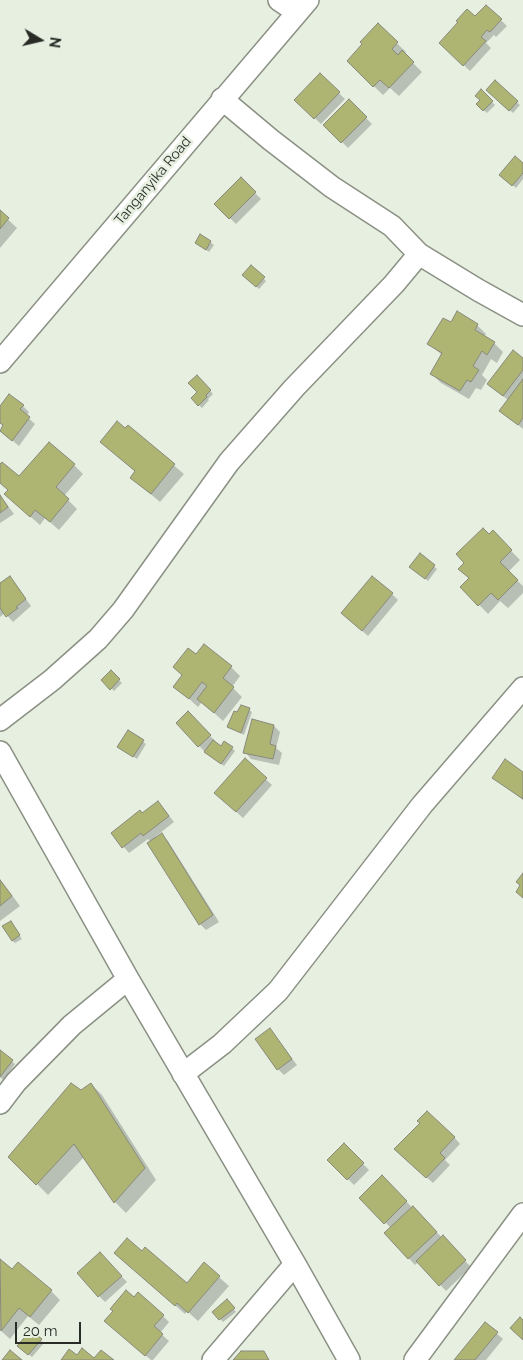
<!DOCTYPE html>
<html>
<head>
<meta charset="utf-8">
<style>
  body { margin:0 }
  #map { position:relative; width:523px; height:1360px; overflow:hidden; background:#e7efe1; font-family:Raleway,sans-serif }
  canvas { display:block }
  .north { position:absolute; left:15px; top:15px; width:50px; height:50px; -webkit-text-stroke:4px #e7efe1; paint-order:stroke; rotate:99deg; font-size:14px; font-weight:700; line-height:20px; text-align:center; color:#282b26 }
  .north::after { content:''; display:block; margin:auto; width:18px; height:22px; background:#282b26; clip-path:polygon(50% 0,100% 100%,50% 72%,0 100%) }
  .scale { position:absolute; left:15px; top:1322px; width:66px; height:22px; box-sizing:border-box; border:2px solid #282b26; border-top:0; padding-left:6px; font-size:15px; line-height:18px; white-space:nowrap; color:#282b26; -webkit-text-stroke:4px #e7efe1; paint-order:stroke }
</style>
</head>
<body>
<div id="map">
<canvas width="523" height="1360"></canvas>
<div class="north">N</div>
<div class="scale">20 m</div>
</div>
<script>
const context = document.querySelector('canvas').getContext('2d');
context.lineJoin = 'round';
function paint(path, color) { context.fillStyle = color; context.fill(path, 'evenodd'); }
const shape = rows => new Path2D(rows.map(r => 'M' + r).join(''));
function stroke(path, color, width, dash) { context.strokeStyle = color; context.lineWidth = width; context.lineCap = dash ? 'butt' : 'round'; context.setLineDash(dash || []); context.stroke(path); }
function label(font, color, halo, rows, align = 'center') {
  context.font = font + ' Raleway,sans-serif'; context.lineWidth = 5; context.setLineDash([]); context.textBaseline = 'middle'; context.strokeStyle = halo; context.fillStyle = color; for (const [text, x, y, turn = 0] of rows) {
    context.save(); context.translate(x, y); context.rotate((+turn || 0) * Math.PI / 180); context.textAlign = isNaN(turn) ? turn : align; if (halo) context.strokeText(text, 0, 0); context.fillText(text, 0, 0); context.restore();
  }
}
paint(shape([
  [486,6,507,26,496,37,494,35,486,43,491,48,470,71,447,49],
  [378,25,406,52,404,54,422,72,399,96,390,88,383,95,348,61],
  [320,75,345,99,321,124,296,100],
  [495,82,520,105,513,113,488,90],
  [481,91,495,105,487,113,477,104,481,100],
  [349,101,372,124,348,148,325,125],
  [523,164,523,179,516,188,501,175],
  [241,179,261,199,236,224,215,204],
  [0,212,17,228,0,248],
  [201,236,214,245,209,252,196,243],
  [251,267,266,281,259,289,244,275],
  [452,324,477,325,486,334,484,337,494,343,503,352,497,363,491,359,482,375,487,380,481,390,476,388,469,399,441,383,432,374,442,355,429,344],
  [523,359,523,429,501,411,508,400,495,390],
  [197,377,213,394,208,399,209,400,202,408,192,398,199,392],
  [23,406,29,412,26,416,35,424,19,446,7,436,4,426,0,423,0,408],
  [128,427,184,474,160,502,141,486,136,472,101,442],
  [74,465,83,474,64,496,77,509,59,530,45,518,40,525,15,503,9,490,0,482,0,466,19,478],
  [0,495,14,514,0,523],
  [493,532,520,560,508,572,523,586,523,593,508,608,500,601,488,614,462,587,470,579,489,536],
  [420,555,437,569,428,581,414,569],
  [10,577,31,606,13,622,5,613,0,617,0,584],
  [392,594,398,600,368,636,349,619],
  [196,656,231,667,240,676,232,687,242,697,223,721,202,702,198,707,175,686],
  [111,672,122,683,114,691,103,680],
  [249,710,252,712,244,735,229,727,238,714],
  [194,719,216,742,215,743,221,747,232,748,235,751,224,766,205,752,177,723],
  [274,726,280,732,276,748,282,753,279,765,251,759,245,752],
  [128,731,146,744,137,759,119,747],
  [245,760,272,785,243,818,222,799],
  [523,773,523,800,494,778],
  [164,809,174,822,155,837,156,839,162,835,168,841,219,922,206,930,200,924,151,842,148,839,129,853,112,833,143,814],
  [0,879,20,906,0,921],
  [13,925,22,939,15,943,12,940],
  [270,1030,297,1065,284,1075,278,1069],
  [0,1051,15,1064,3,1080,0,1077],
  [91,1084,102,1095,156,1180,126,1213,115,1202,84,1157,48,1195,10,1157,81,1091],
  [454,1137,460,1144,445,1160,450,1165,433,1183,402,1155],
  [344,1145,369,1170,354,1185,329,1160],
  [382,1177,471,1267,446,1291,418,1262,415,1265,385,1233,391,1228,360,1198],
  [106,1260,127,1282,105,1302,99,1296],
  [0,1261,12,1271,51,1291,60,1300,39,1325,28,1316,10,1339,0,1330],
  [125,1262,187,1285,204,1264,229,1286,198,1321,187,1311,185,1314],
  [134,1299,163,1316,169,1322,160,1333,169,1341,153,1360,151,1360,112,1327],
  [230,1304,236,1312,223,1322,214,1312],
  [485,1323,503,1339,486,1360,455,1360],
  [31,1332,44,1343,32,1357,22,1349]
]), '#0003');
const building = shape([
  [486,5,502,19,490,32,487,30,481,37,486,41,463,66,439,43,458,22,456,21,467,9,475,16,486,5],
  [378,23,398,42,392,49,398,55,402,50,414,62,389,88,380,80,373,87,347,61,362,44,360,42,378,23],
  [320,73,340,92,314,119,294,100,320,73],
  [495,80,518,101,509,111,486,90,495,80],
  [481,89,493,101,483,111,476,104,480,100,475,96,481,89],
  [349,99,367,117,341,143,323,125,349,99],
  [515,156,523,163,523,173,512,186,499,175,515,156],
  [241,177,256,192,229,219,214,204,241,177],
  [0,210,9,218,0,229,0,210],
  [200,234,211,241,206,250,195,243,200,234],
  [251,265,265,277,256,287,242,275,251,265],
  [457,311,478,324,475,330,495,342,487,355,482,351,473,366,479,370,471,382,467,380,460,391,430,374,442,353,427,344,443,318,451,322,457,311],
  [513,350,523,358,523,370,503,396,487,384,513,350],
  [197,375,211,390,206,395,207,397,198,406,191,398,197,392,188,383,197,375],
  [523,379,523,418,518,425,499,411,523,379],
  [9,394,24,405,20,409,30,417,12,441,0,431,3,425,0,423,0,406,9,394],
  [117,421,125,428,128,425,175,464,151,494,130,478,135,471,100,442,117,421],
  [49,442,75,464,56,487,69,499,50,522,35,510,30,517,4,494,8,490,0,483,0,464,2,462,19,476,49,442],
  [0,495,8,507,0,513,0,495],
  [483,528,489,534,493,530,512,550,500,562,518,580,498,600,491,593,478,606,460,587,469,578,458,569,464,563,456,554,483,528],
  [420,553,435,565,425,579,409,567,420,553],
  [10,576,26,599,16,607,18,608,6,617,0,608,0,583,10,576],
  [372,576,393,593,362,631,341,613,372,576],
  [204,644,232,666,223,678,234,687,214,713,197,699,207,686,202,682,189,699,173,687,182,675,173,667,188,648,196,654,204,644],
  [111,670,120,679,110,690,101,680,111,670],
  [241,705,250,708,241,733,227,727,234,711,237,712,241,705],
  [188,711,211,735,198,747,176,723,188,711],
  [252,719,274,725,270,744,276,746,273,759,243,753,252,719],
  [128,730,144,740,133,757,117,747,128,730],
  [213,740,221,746,224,741,233,747,221,764,204,752,213,740],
  [245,758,267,778,236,812,214,793,245,758],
  [505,759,523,772,523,799,492,778,505,759],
  [158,801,169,816,143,836,141,833,122,848,111,833,140,810,142,813,158,801],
  [162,833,213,915,199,925,147,843,162,833],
  [523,873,523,898,516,892,520,885,516,882,523,873],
  [0,880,12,896,0,906,0,880],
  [11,921,20,935,12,941,2,926,11,921],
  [270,1028,292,1059,277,1070,255,1039,270,1028],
  [0,1050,13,1060,0,1077,0,1050],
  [71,1083,81,1090,91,1083,145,1168,114,1203,74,1144,36,1185,8,1157,71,1083],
  [427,1111,455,1137,440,1153,445,1158,426,1178,394,1149,420,1123,417,1121,427,1111],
  [344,1143,364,1163,347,1180,327,1160,344,1143],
  [382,1175,407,1201,384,1224,359,1198,382,1175],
  [413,1206,437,1232,408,1259,384,1233,413,1206],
  [443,1235,466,1260,439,1286,416,1261,443,1235],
  [127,1238,142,1251,145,1247,187,1283,204,1262,220,1276,188,1313,177,1303,175,1306,114,1253,127,1238],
  [100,1252,122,1276,98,1297,77,1273,100,1252],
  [0,1259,12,1269,18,1262,52,1290,30,1317,19,1308,1,1331,0,1259],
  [126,1290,134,1297,138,1292,164,1315,154,1326,163,1334,145,1356,104,1321,113,1311,110,1309,126,1290],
  [227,1299,235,1308,219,1320,212,1312,227,1299],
  [520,1317,523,1320,523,1340,510,1328,520,1317],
  [485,1322,498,1332,475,1360,454,1360,485,1322],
  [31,1330,42,1339,28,1355,17,1346,31,1330],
  [82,1348,94,1358,101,1350,114,1360,61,1360,69,1349,77,1355,82,1348],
  [10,1350,22,1360,2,1360,10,1350],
  [241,1351,264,1351,269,1360,233,1360,241,1351]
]);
paint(building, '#aeb572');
stroke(building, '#88897c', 1);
const minor = shape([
  [279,0,297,12],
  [222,99,271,140,332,187,392,226,419,254,478,290,523,315],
  [0,362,308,0],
  [0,720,52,680,98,639,123,610,229,462,294,388,394,284,419,254],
  [0,752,128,979,295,1264,349,1360],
  [183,1074,222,1044,278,991,422,805,523,688],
  [0,1103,16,1082,72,1025,128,979],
  [213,1360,295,1264],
  [415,1360,523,1214]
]);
stroke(minor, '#8a9184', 24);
stroke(minor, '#fff', 21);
label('14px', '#282b26', '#e7efe1', [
  ["Tanganyika Road",153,181,-50]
]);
</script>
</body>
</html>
